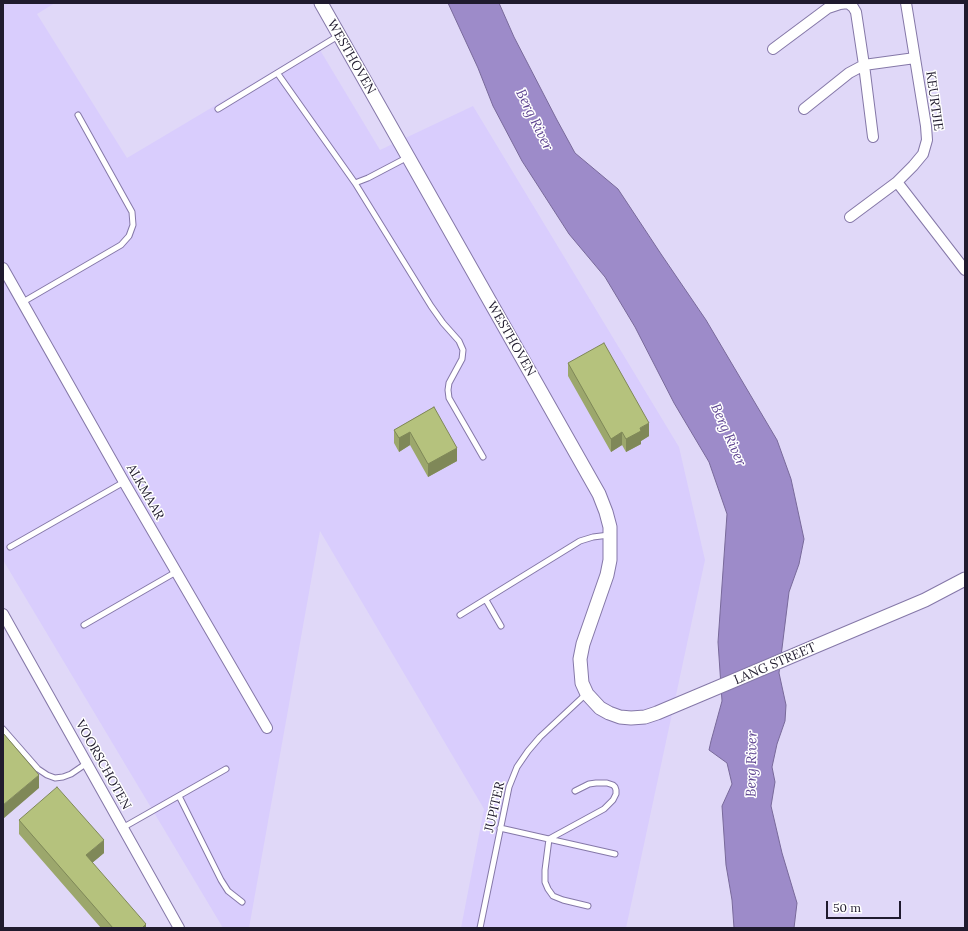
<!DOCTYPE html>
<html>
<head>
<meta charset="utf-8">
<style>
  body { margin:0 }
  #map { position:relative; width:968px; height:931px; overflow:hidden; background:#e0d8f8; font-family:Lora,serif }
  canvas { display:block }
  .frame { position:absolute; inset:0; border:4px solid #201b2e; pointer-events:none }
  .scale { position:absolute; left:826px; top:901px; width:75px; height:18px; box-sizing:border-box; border:2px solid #201b2e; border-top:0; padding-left:5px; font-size:12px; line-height:14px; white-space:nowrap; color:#201b2e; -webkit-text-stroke:3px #fff; paint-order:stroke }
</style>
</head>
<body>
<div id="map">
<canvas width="968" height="931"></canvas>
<div class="frame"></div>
<div class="scale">50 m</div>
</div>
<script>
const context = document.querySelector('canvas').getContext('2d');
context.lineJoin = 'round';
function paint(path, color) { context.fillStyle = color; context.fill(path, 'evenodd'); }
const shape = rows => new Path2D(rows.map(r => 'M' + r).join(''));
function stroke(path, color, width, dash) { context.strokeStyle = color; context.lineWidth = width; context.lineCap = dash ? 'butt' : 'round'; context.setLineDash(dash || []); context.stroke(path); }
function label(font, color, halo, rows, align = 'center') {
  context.font = font + ' Lora,serif'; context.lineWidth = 3; context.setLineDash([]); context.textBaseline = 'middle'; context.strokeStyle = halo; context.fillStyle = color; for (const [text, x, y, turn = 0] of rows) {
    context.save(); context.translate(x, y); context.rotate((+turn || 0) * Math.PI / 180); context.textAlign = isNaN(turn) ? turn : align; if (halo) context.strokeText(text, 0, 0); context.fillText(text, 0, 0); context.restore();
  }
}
paint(shape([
  [3,3,55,3,37,14,127,158,317,45,380,150,473,106,679,447,705,560,626,928,461,928,484,809,320,531,249,928,223,928,3,560]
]), '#d9cdfd');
const water = shape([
  [448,3,499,3,514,37,557,120,575,153,618,189,661,254,706,320,777,440,791,479,804,539,799,564,789,592,784,632,779,673,786,705,785,721,777,744,772,767,775,782,771,806,782,853,797,903,794,928,734,928,732,900,726,865,722,806,732,784,727,763,709,750,711,741,722,701,718,642,727,514,709,462,674,403,635,327,605,277,569,234,522,161,493,106,478,68,448,3]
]);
paint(water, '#9d8bc9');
stroke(water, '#78699a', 1);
const service = shape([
  [278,74,355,183,431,306,443,323,459,341,463,350,462,359,449,383,448,390,449,398,483,457],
  [218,109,338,36],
  [355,183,368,178,408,157],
  [23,302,121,245,129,236,133,225,132,212,78,115],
  [10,547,124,482],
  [486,600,501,626],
  [460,615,580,541,593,537,609,535],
  [84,625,176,572],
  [3,729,38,769,47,775,55,778,63,777,71,774,87,763],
  [575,791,589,784,596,783,607,783,613,785,615,787,616,790,616,794,613,800,604,809,549,839,545,870,545,882,548,889,553,896,563,900,588,906],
  [179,796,221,880,228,891,242,902],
  [124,827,226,769],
  [500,828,615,854],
  [480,928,509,787,517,767,528,751,540,737,586,694]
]);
const minor = shape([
  [773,49,828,8,840,4,848,3,853,7,856,12,864,65,873,137],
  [804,109,849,73,864,65,915,58],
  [897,182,965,270],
  [850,217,897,182,913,166,923,154,927,140,926,126,906,3],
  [3,268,124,482,267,728],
  [3,614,179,928]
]);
const tertiary = shape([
  [321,3,599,494,606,512,610,527,610,560,607,575,583,644,580,659,582,683,587,694,600,708,609,713,620,717,631,718,645,717,657,713,925,600,965,579]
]);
stroke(service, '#8578a8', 7);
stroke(minor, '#8578a8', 12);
stroke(tertiary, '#8578a8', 15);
stroke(service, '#fff', 5);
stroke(minor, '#fff', 10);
stroke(tertiary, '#fff', 13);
paint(shape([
  [568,363,649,436,641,441,641,444,626,452,622,445,611,452,568,376],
  [434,407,457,461,428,477,410,445,399,452,394,443,394,430],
  [19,820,104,853,92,863,146,928,101,928,19,834]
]), '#9ca76c');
paint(shape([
  [649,423,649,436,641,441,641,444,626,452,626,439,640,428],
  [410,432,410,445,399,452,399,438],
  [622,432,622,445,611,452,611,439],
  [457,448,457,461,428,477,428,464],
  [39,775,39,788,3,819,3,805],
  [104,840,104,853,86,868,86,855],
  [146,924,146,928,142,928]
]), '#7f8858');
const building = shape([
  [604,343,649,423,640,428,641,431,626,439,622,432,611,439,568,363,604,343],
  [434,407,457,448,428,464,410,432,399,438,394,430,434,407],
  [3,733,39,775,3,805,3,733],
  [57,787,104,840,86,855,146,924,142,928,113,928,19,820,57,787]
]);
paint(building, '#b5c27d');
stroke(building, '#7f8858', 1);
label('13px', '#201b2e', '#fff', [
  ["WESTHOVEN",351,57,60],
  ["KEURTJIE",934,101,82],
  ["WESTHOVEN",511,339,60],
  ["ALKMAAR",145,492,60],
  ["LANG STREET",775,664,-23],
  ["VOORSCHOTEN",103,765,61],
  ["JUPITER",495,807,-77]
]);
label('italic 14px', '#5e4490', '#fff', [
  ["Berg River",534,120,64],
  ["Berg River",728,435,66],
  ["Berg River",752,764,-89]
]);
</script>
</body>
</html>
